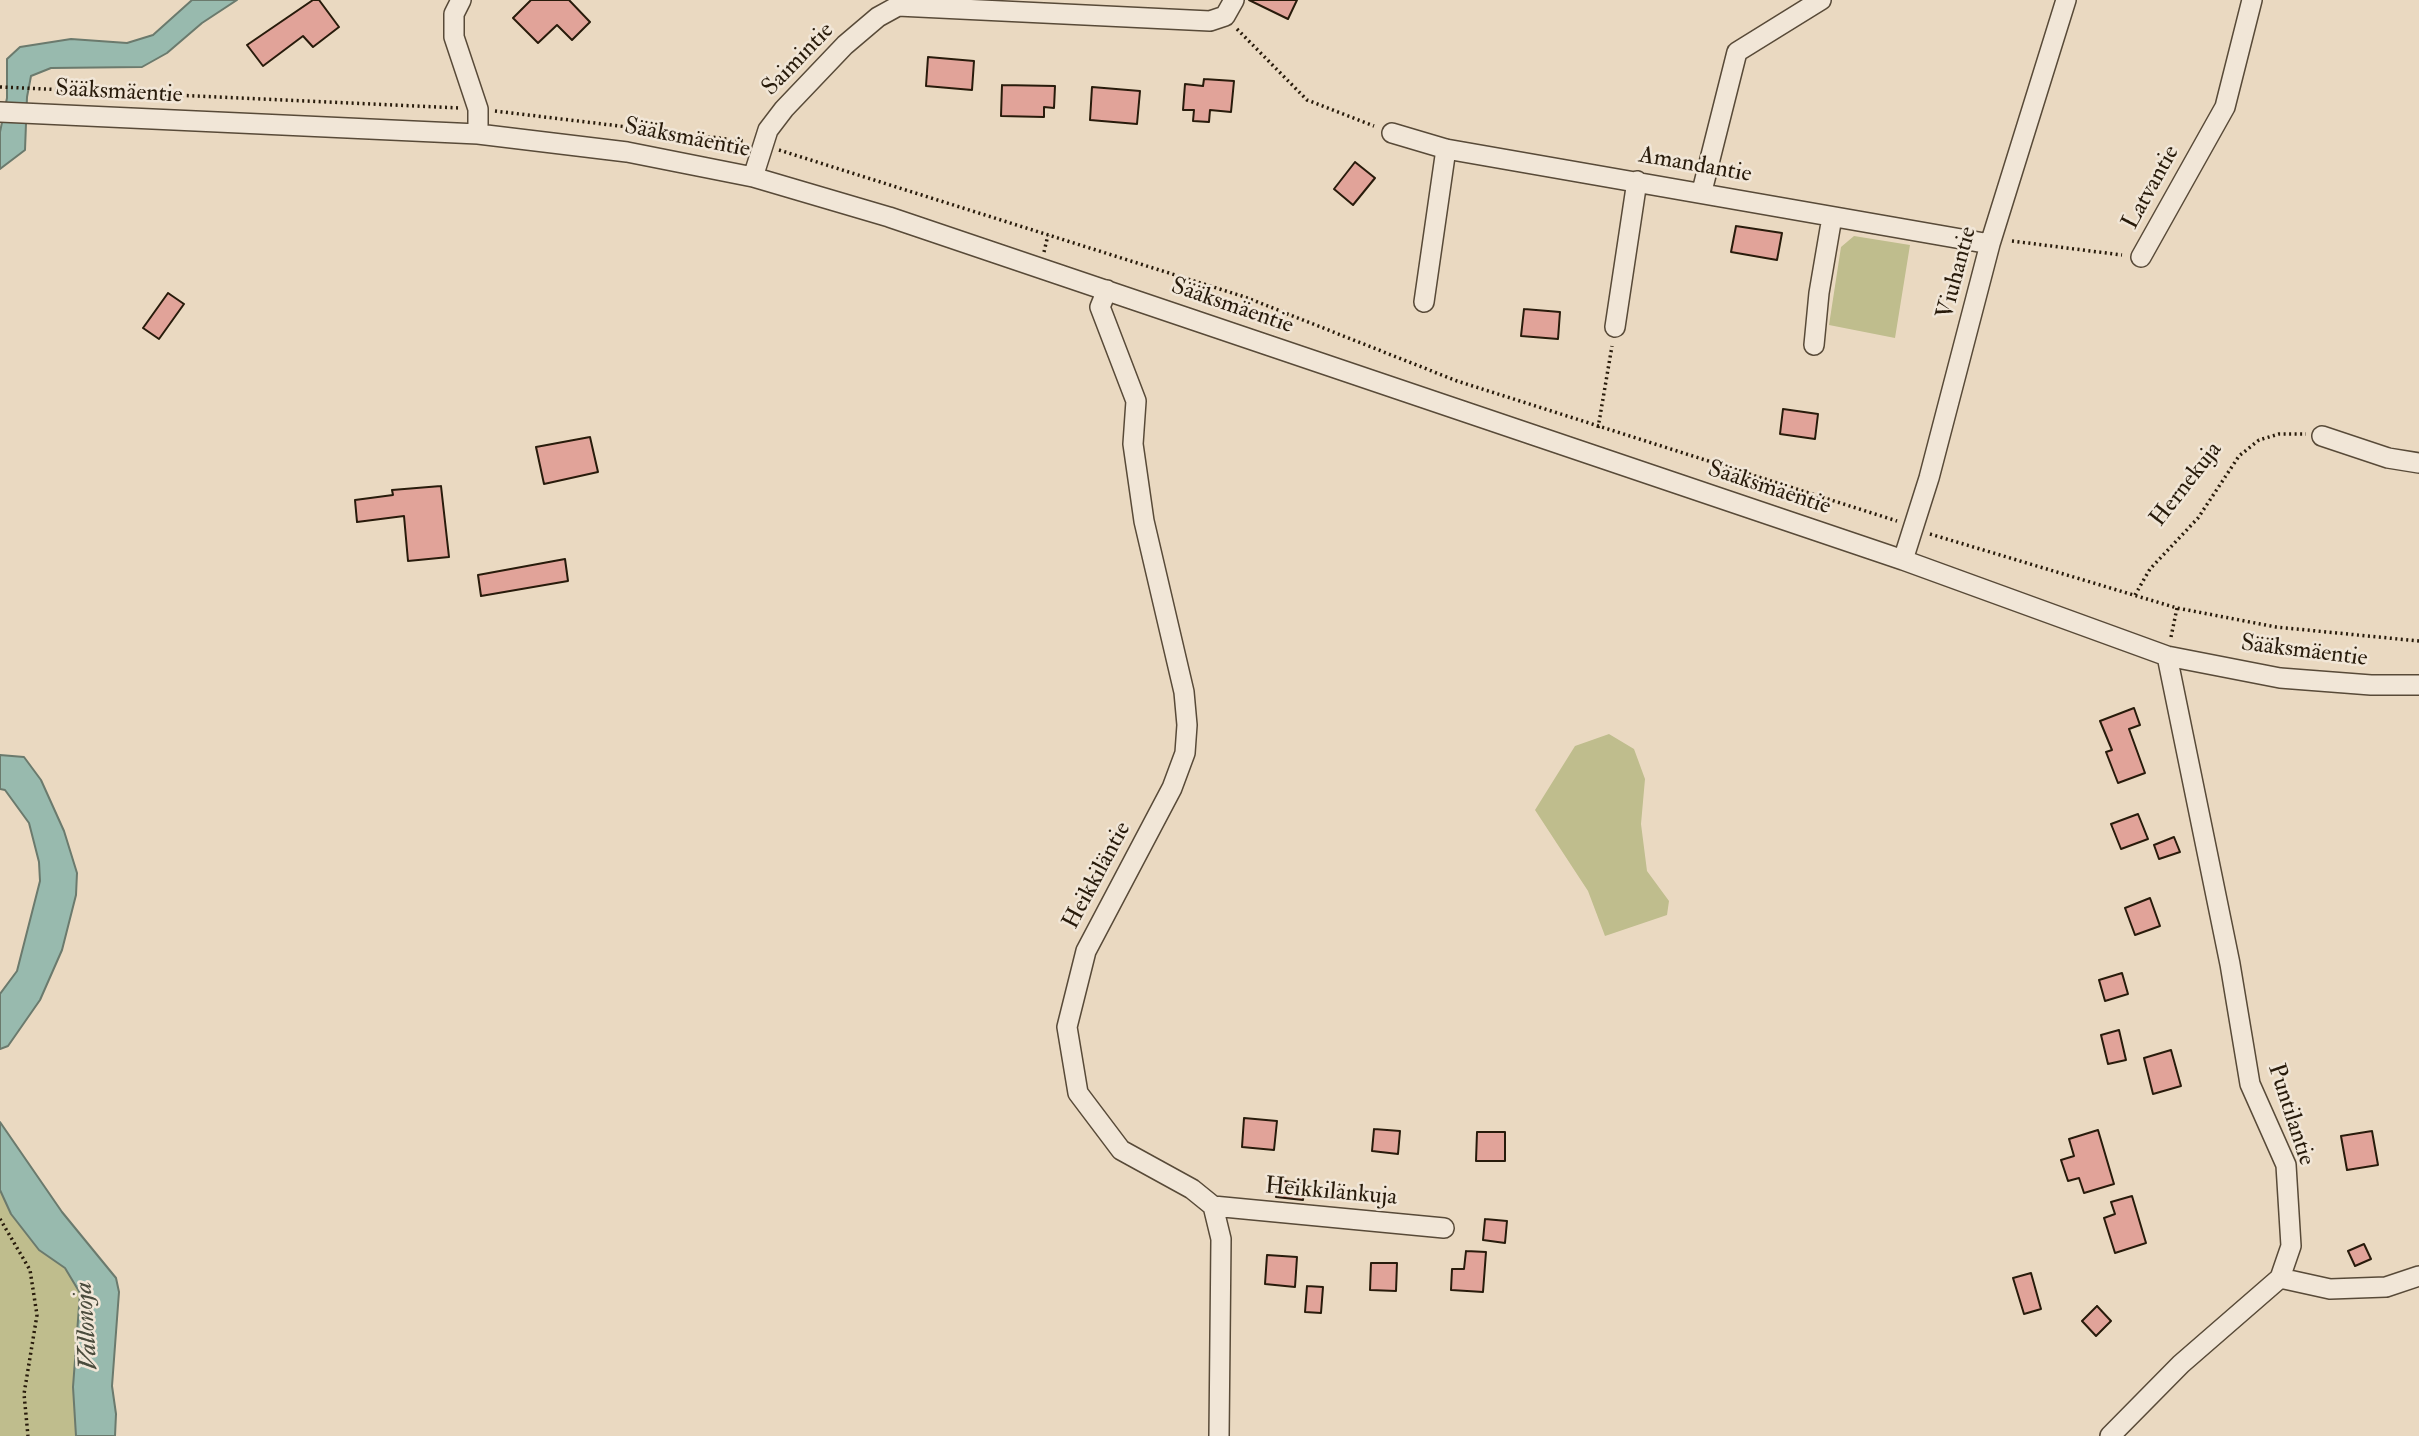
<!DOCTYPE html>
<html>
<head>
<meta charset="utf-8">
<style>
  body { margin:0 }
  canvas { display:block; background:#ead9c1 }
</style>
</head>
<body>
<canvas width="2419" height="1436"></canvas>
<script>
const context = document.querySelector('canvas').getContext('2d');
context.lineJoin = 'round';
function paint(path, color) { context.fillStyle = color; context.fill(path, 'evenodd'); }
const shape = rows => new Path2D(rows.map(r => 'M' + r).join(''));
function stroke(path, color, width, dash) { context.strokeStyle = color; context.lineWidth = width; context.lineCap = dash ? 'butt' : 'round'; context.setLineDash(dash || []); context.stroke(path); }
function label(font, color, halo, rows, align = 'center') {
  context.font = font + ' "IM FELL Double Pica",serif'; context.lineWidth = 5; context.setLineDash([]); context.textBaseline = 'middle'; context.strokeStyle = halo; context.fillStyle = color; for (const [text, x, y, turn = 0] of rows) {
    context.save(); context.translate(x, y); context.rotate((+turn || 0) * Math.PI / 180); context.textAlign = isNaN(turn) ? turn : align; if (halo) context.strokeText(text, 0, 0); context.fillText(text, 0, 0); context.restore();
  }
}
paint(shape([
  [1854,236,1910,245,1895,338,1829,325,1841,247],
  [1609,734,1634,749,1645,779,1641,824,1647,871,1669,901,1667,915,1605,936,1588,891,1535,810,1575,746],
  [0,1190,11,1214,39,1250,65,1268,80,1293,73,1387,76,1436,0,1436]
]), '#bfbd8d');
const water = shape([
  [192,0,237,0,202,23,167,53,142,67,51,68,31,76,27,97,25,150,0,169,0,132,7,98,7,59,20,47,71,39,127,43,153,35,192,0],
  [0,755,24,757,41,780,64,831,77,873,76,895,62,950,40,1000,8,1046,0,1049,0,994,17,971,40,881,39,862,29,823,5,790,0,789,0,755],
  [0,1122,62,1212,116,1278,119,1292,112,1386,116,1414,115,1436,76,1436,73,1387,80,1293,65,1268,39,1250,11,1214,0,1190,0,1122]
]);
paint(water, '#98baae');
stroke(water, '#6b7a6d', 2);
const building = shape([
  [313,0,319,0,339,27,313,47,303,36,263,66,247,45,313,0],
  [531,0,569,0,590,22,572,40,557,25,538,43,513,18,531,0],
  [1249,0,1297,0,1288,19,1249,0],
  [928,57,974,61,972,90,926,86,928,57],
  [1204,79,1234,81,1231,112,1210,110,1209,122,1193,121,1194,110,1183,110,1185,84,1203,86,1204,79],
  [1002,85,1055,86,1054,108,1044,107,1044,117,1001,116,1002,85],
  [1092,87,1140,91,1137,124,1090,120,1092,87],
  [1355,162,1375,178,1353,205,1334,189,1355,162],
  [1736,226,1782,233,1777,260,1731,252,1736,226],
  [168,293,184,304,159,339,143,328,168,293],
  [1524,309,1560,312,1558,339,1521,336,1524,309],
  [1783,409,1818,414,1815,439,1780,434,1783,409],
  [590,437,598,472,544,484,536,447,590,437],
  [441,486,449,557,408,561,404,516,357,522,355,500,393,495,392,490,441,486],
  [565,559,568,581,481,596,478,575,565,559],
  [2134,708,2140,725,2129,729,2145,773,2118,783,2106,752,2112,750,2100,721,2134,708],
  [2138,814,2148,839,2121,849,2111,824,2138,814],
  [2174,837,2180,852,2159,859,2154,845,2174,837],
  [2150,898,2160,926,2135,935,2125,908,2150,898],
  [2122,973,2128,994,2105,1001,2099,980,2122,973],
  [2119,1030,2126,1060,2108,1064,2101,1035,2119,1030],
  [2171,1050,2181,1086,2153,1094,2144,1058,2171,1050],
  [1244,1118,1277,1121,1274,1150,1242,1147,1244,1118],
  [1374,1129,1400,1131,1398,1154,1372,1151,1374,1129],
  [2098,1130,2114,1184,2084,1193,2079,1178,2068,1181,2061,1160,2074,1156,2069,1139,2098,1130],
  [2372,1131,2378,1165,2347,1170,2341,1136,2372,1131],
  [1477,1132,1505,1132,1505,1161,1476,1161,1477,1132],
  [1278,1180,1305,1184,1303,1200,1276,1197,1278,1180],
  [2132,1196,2146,1243,2115,1253,2104,1218,2115,1214,2111,1202,2132,1196],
  [1485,1219,1507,1221,1505,1243,1483,1240,1485,1219],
  [2364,1244,2371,1259,2355,1266,2348,1251,2364,1244],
  [1466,1251,1486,1252,1483,1292,1451,1290,1452,1269,1464,1269,1466,1251],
  [1267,1255,1297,1257,1295,1287,1265,1284,1267,1255],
  [1371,1263,1397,1263,1396,1291,1370,1290,1371,1263],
  [2031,1273,2041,1309,2024,1314,2013,1278,2031,1273],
  [1307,1286,1323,1287,1321,1313,1305,1312,1307,1286],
  [2097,1306,2111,1321,2096,1336,2082,1321,2097,1306]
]);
paint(building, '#e1a399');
stroke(building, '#281b0b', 2);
const minor = shape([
  [461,0,454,14,454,37,478,109,478,134],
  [0,112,478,134,627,152,753,177,889,217,1903,560,2167,656,2280,678,2371,685,2419,685],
  [1392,133,1446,149,1990,244],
  [753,177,768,130,784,109,845,45,878,17,898,6,1210,21,1225,16,1234,0],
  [1702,191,1737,52,1821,0],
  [2141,257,2225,107,2252,0],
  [1107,290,1100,307,1136,401,1133,444,1144,521,1184,692,1187,725,1185,753,1172,788,1086,951,1067,1027,1078,1093,1121,1150,1192,1189,1213,1206,1221,1239,1219,1436],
  [1424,302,1446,149],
  [1615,327,1637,181],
  [1814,345,1819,293,1832,217],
  [2322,436,2388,458,2419,463],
  [1903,560,1929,478,1990,244,2066,0],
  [1213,1206,1444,1228],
  [2280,1278,2330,1289,2386,1287,2419,1276],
  [2110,1436,2181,1364,2280,1278,2291,1246,2286,1165,2250,1084,2230,964,2167,656]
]);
stroke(minor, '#584a38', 22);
stroke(shape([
  [1237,29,1307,100,1374,126],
  [0,87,459,108],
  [495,111,744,141],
  [779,150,1245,297,1457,381,1897,521],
  [2012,241,2122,255],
  [1044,252,1048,235],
  [1598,428,1612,346],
  [1790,499,1810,506,1814,495],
  [1930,534,2177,608,2276,627,2419,641],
  [2135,595,2150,569,2198,518,2239,456,2259,440,2279,434,2306,434],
  [2171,637,2177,608],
  [0,1219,30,1270,37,1315,24,1394,28,1436]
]), '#281b0b', 3.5, [2, 3.5]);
stroke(minor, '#f1e6d7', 19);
label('24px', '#281b0b', '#f1e6d7', [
  ["Saimintie",799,60,-46],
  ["Sääksmäentie",119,93,3],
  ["Sääksmäentie",687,139,11],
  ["Amandantie",1695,166,10],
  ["Latvantie",2152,188,-61],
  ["Viuhantie",1958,273,-75],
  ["Sääksmäentie",1232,307,19],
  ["Hernekuja",2187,485,-52],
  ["Sääksmäentie",1769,489,18],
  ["Sääksmäentie",2304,652,7],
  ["Heikkiläntie",1098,876,-62],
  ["Puntilantie",2290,1115,72],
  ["Heikkilänkuja",1331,1193,5]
]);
label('italic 26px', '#4a4b3c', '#f1e6d7', [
  ["Vallonoja",88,1326,-94]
]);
</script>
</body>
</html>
